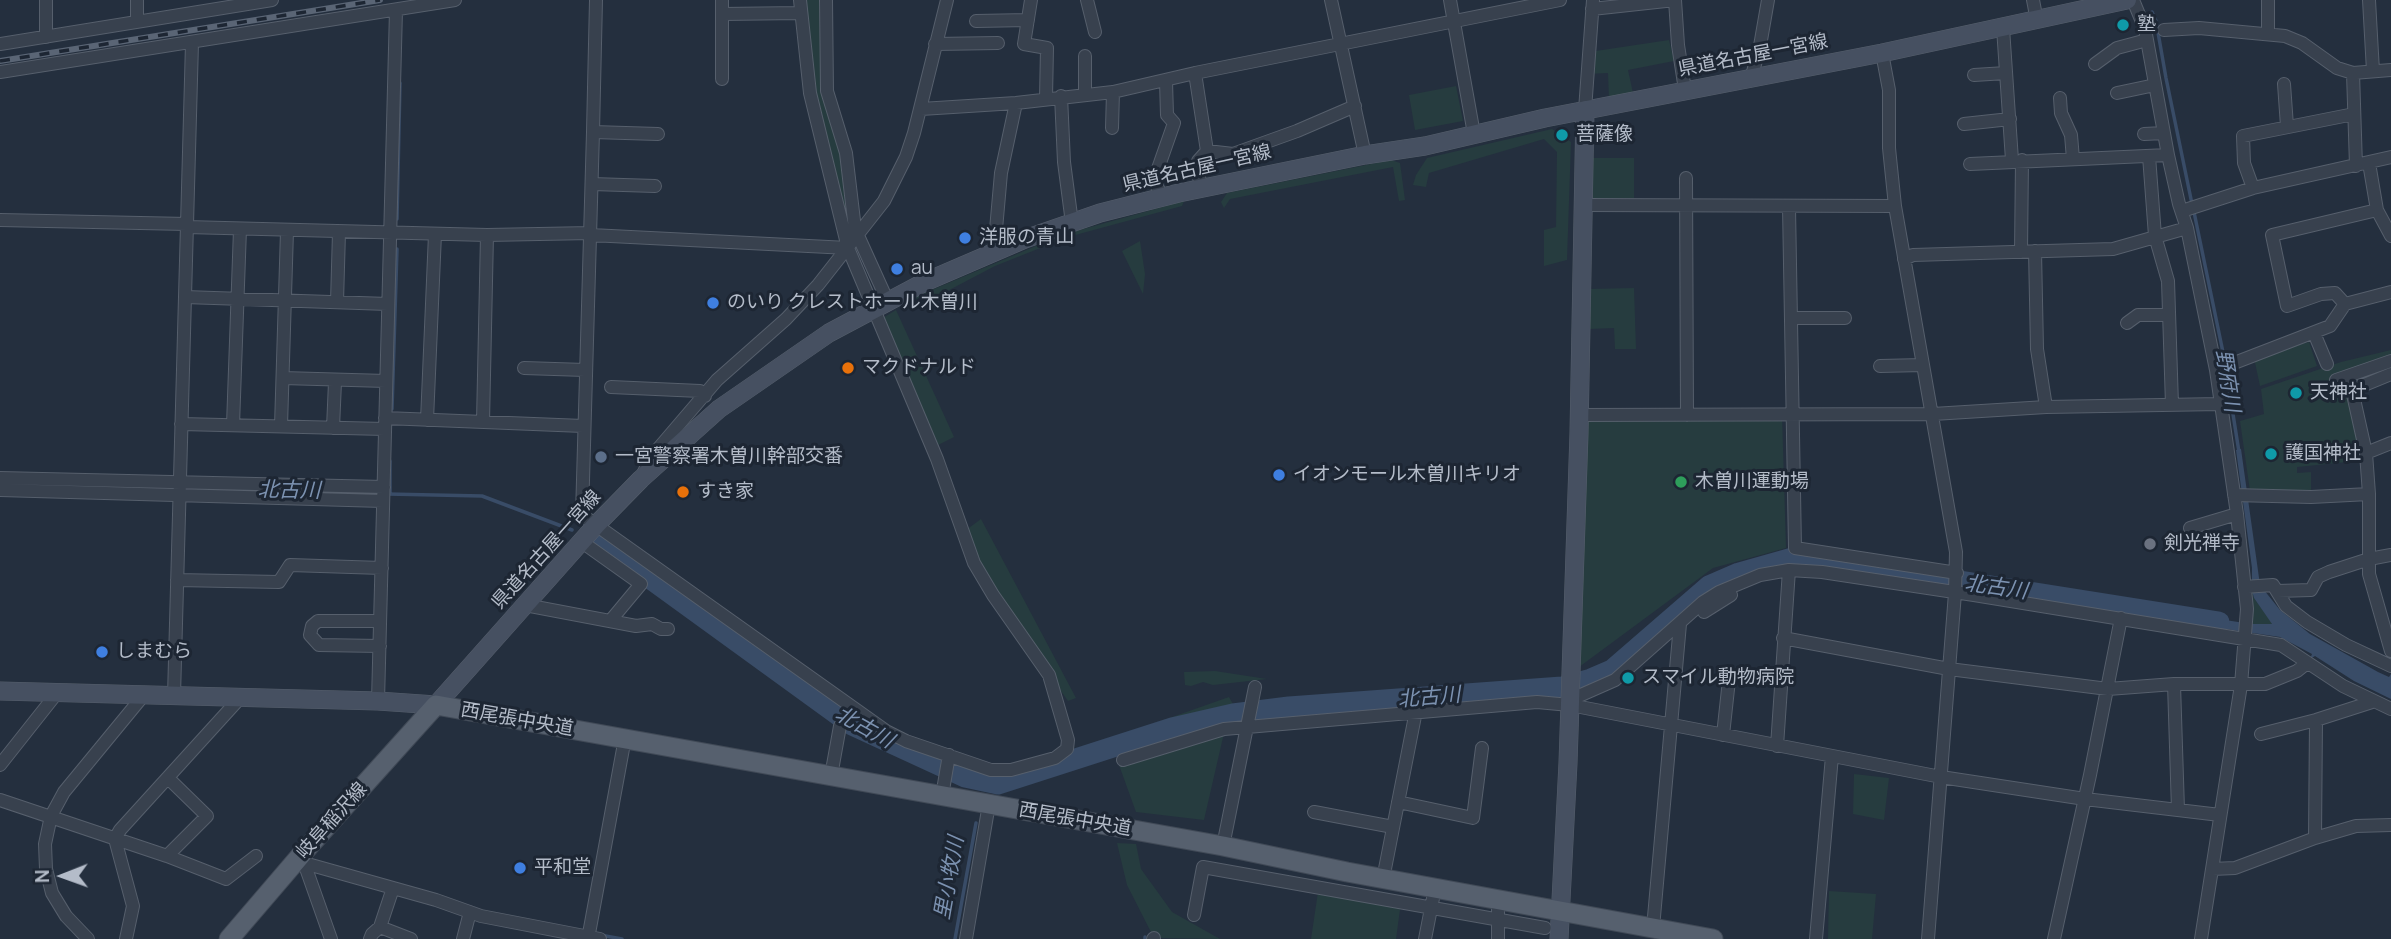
<!DOCTYPE html>
<html>
<head>
<meta charset="utf-8">
<style>
  body { margin:0 }
  #map { position:relative; width:2391px; height:939px; overflow:hidden; background:#242f3e; font-family:Manrope,sans-serif }
  canvas { display:block }
  .north { position:absolute; left:28px; top:841px; width:70px; height:70px; -webkit-text-stroke:5px #1d2633; paint-order:stroke; rotate:269deg; font-size:19px; font-weight:700; line-height:28px; text-align:center; color:#b4bcc9 }
  .north::after { content:''; display:block; margin:auto; width:24px; height:32px; background:#b4bcc9; clip-path:polygon(50% 0,100% 100%,50% 72%,0 100%) }
</style>
</head>
<body>
<div id="map">
<canvas width="2391" height="939"></canvas>
<div class="north">N</div>
</div>
<script>
const context = document.querySelector('canvas').getContext('2d');
context.lineJoin = 'round';
function paint(path, color) { context.fillStyle = color; context.fill(path, 'evenodd'); }
const shape = rows => new Path2D(rows.map(r => 'M' + r).join(''));
function stroke(path, color, width, dash) { context.strokeStyle = color; context.lineWidth = width; context.lineCap = dash ? 'butt' : 'round'; context.setLineDash(dash || []); context.stroke(path); }
function label(font, color, halo, rows, align = 'center') {
  context.font = font + ' Manrope,"Noto Sans JP",sans-serif'; context.lineWidth = 6; context.setLineDash([]); context.textBaseline = 'middle'; context.strokeStyle = halo; context.fillStyle = color; for (const [text, x, y, turn = 0] of rows) {
    context.save(); context.translate(x, y); context.rotate((+turn || 0) * Math.PI / 180); context.textAlign = isNaN(turn) ? turn : align; if (halo) context.strokeText(text, 0, 0); context.fillText(text, 0, 0); context.restore();
  }
}
paint(shape([
  [800,0,826,0,827,91,855,229,848,248,828,175],
  [1669,40,1674,61,1628,70,1633,93,1609,100,1608,73,1588,74,1589,52],
  [1456,86,1463,121,1415,130,1409,95],
  [1552,129,1571,142,1567,260,1544,266,1544,230,1556,227,1557,152,1544,139,1429,173,1426,187,1413,185,1416,175,1427,158],
  [1592,158,1634,158,1634,198,1591,198],
  [1391,160,1400,163,1405,200,1399,201,1393,167,1230,199,1224,208,1221,202,1227,193],
  [1184,201,1182,206,1068,237,995,266,934,298,905,310,901,303,1062,235],
  [1140,241,1145,274,1143,294,1122,251],
  [1634,288,1636,349,1615,349,1614,328,1590,329,1589,289],
  [896,310,954,437,936,446,878,321],
  [2309,342,2317,366,2260,386,2254,358],
  [2391,350,2391,374,2352,390,2367,460,2297,467,2297,473,2311,472,2311,491,2250,491,2240,421,2264,414,2261,389,2341,362],
  [1579,415,1782,415,1786,548,1713,568,1571,673],
  [981,519,1076,698,1068,701,993,595,962,533],
  [2248,591,2252,591,2254,598,2272,623,2270,626,2251,624],
  [1215,671,1267,679,1213,685,1203,682,1191,686,1185,685,1184,672],
  [1229,697,1234,706,1163,726,1127,738,1124,734],
  [1224,733,1204,820,1136,812,1119,765],
  [1854,774,1889,778,1884,820,1853,814],
  [1117,843,1136,844,1141,869,1172,912,1220,939,1154,938,1127,885],
  [1829,891,1876,894,1872,939,1828,939],
  [1318,892,1401,902,1396,939,1311,939]
]), '#263c3f');
paint(shape([
  [2241,449,2260,585,2280,610,2310,634,2378,672,2389,677,2391,674,2391,699,2354,681,2315,656,2310,659,2312,654,2280,637,2192,624,2193,615,2251,624,2272,624,2254,598,2252,591,2252,568,2236,450]
]), '#394c67');
stroke(shape([
  [2152,12,2156,21,2166,78,2192,204],
  [2194,212,2225,362],
  [397,219,400,83],
  [2226,370,2239,452],
  [392,409,397,249],
  [83,486,176,488],
  [184,489,334,492],
  [387,494,482,496,572,530],
  [390,494,390,461],
  [600,935,622,939],
  [955,939,976,823],
  [1145,939,1145,937]
]), '#394c67', 3.5);
stroke(shape([
  [597,543,615,553,852,725,965,777,998,784,1172,728,1233,714,1289,707,1562,687,1591,679,1612,670,1709,586,1739,573,1792,558,1821,559,2219,622]
]), '#394c67', 21);
const street = shape([
  [46,0,46,37],
  [137,0,137,22],
  [722,0,722,14],
  [826,0,827,91,846,153,855,229,888,302],
  [1031,0,1024,44,1047,48,1046,98],
  [1087,0,1095,32],
  [1331,0,1365,155],
  [1450,0,1474,134],
  [1675,0,1678,45,1685,90],
  [2033,0,2037,21],
  [2133,0,2145,29,2168,155,2179,204,2187,228,2216,370,2237,514,2247,609,2241,685,2201,939],
  [2268,0,2268,34],
  [2369,0,2373,71],
  [1592,9,1675,0],
  [976,21,1028,20],
  [2003,28,2012,160],
  [2164,30,2199,28,2285,36,2302,43,2337,68,2353,73,2391,70],
  [0,44,272,0],
  [935,44,998,43],
  [1882,53,1889,90,1889,148,1895,206,1956,552,1955,593,1928,939],
  [2095,64,2117,48,2147,40],
  [0,72,455,0],
  [1195,73,1207,151,1198,161,1198,174,1202,188],
  [2353,73,2356,166],
  [1974,75,2006,73],
  [722,79,722,14,800,13],
  [1751,79,1760,46,1768,0],
  [2284,84,2287,126],
  [2117,93,2155,85],
  [1085,95,1085,56],
  [1061,96,1064,162,1072,223],
  [2060,98,2061,113,2071,135,2073,159],
  [921,109,1016,103,1113,92,1195,73,1560,0],
  [1585,110,1593,0],
  [1964,124,2010,119],
  [1112,128,1113,92],
  [593,132,596,0],
  [658,134,593,132,582,515,886,731,906,741,991,770,1011,770,1055,758,1067,749,1068,740,1049,675,993,595,974,563,937,459,848,248,810,93,800,0],
  [2144,134,2164,133],
  [1207,151,1233,154,1297,131,1355,106],
  [2149,156,2155,236,2168,281,2172,405],
  [2369,163,2377,210,2391,236],
  [1970,164,2168,155],
  [1686,178,1687,415],
  [592,184,655,186],
  [2253,188,2244,163,2243,136,2354,114],
  [1162,197,1154,180,1174,123,1167,115,1166,81],
  [1585,205,1895,206],
  [1789,207,1795,548,1957,573],
  [2182,211,2253,188,2391,157],
  [0,220,187,224],
  [187,227,487,235,591,233],
  [591,235,848,248],
  [2035,251,2037,349,2046,407],
  [994,252,1001,173,1016,103],
  [2021,252,2022,160],
  [1904,259,1913,255,2113,249,2187,228],
  [185,297,388,304],
  [337,302,339,232],
  [2345,304,2335,293,2321,294,2287,306,2272,235,2377,210],
  [1791,318,1845,318],
  [2127,323,2138,315,2169,315],
  [2314,333,2327,364],
  [1880,366,1923,365],
  [524,368,585,370],
  [2216,370,2330,326,2345,304,2391,292],
  [283,378,386,381],
  [2336,380,2391,361],
  [611,387,700,391,705,396],
  [1579,415,1933,414,2046,407,2220,404],
  [385,418,583,426],
  [427,420,435,234],
  [483,422,487,235],
  [181,424,385,429],
  [233,425,240,229],
  [281,426,287,231],
  [333,428,335,382],
  [2391,443,2366,453,2369,494,2369,574,2391,651],
  [2366,453,2352,390,2391,374],
  [644,472,652,456,717,380,786,319,818,285,884,201,906,157,914,133,947,0],
  [0,478,384,487],
  [0,490,383,501],
  [2234,495,2311,497,2369,494],
  [2190,528,2237,514],
  [582,542,641,584,611,620],
  [177,580,279,582,290,565,382,568],
  [2244,587,2273,585,2286,606,2307,622,2346,645,2391,666],
  [2277,591,2311,590,2318,577,2329,572,2369,559,2391,555],
  [525,605,636,626,652,624,661,629,668,629],
  [1704,612,1731,595],
  [1783,638,1949,669,2108,689,2174,684,2265,684,2297,671,2307,663],
  [380,646,319,645,310,635,312,626,318,621,380,621],
  [2174,684,2178,810],
  [1581,695,1615,680,1703,602,1719,592,1760,575,1789,570],
  [174,696,192,43],
  [378,701,396,10],
  [2261,734,2316,720,2372,702],
  [1723,735,1729,680],
  [1777,746,1789,570,1822,572,1974,595,2281,645,2343,686,2391,709],
  [1123,760,1224,729,1537,702,1570,705,1941,777,2085,799,2220,815],
  [0,765,57,693],
  [831,776,840,726],
  [942,796,949,755],
  [0,800,167,856,226,879,256,856],
  [1398,802,1473,818,1482,748],
  [1314,812,1393,827],
  [2315,838,2316,720],
  [1223,846,1255,687],
  [167,856,207,816,168,778],
  [302,857,331,939],
  [304,863,436,900,481,916,600,939],
  [2212,869,2235,868,2315,838,2356,826,2391,825],
  [1383,879,1416,711],
  [1194,915,1203,867,1545,928],
  [380,927,411,939],
  [1653,928,1680,624],
  [88,939,66,916,52,893,46,869,45,844,51,816,64,792,143,696],
  [126,939,133,906,115,839,120,830,240,698],
  [370,939,372,934,380,927,393,888],
  [463,939,470,912],
  [588,939,625,738],
  [966,939,989,804],
  [1153,939,1154,938],
  [1425,939,1435,888],
  [1498,939,1498,899],
  [1816,939,1832,756],
  [2054,939,2090,775,2121,618]
]);
const secondary = shape([
  [0,691,378,701,436,705,596,525,641,479,719,409,829,333,925,282,1025,239,1100,213,1179,193,1365,155,1425,146,1545,118,1882,53,2127,0],
  [1559,939,1568,763,1579,433,1585,110]
]);
const primary = shape([
  [229,939,301,855,436,705,1223,846,1347,872,1713,939]
]);
stroke(street, '#565f6c', 14);
stroke(secondary, '#565f6c', 19);
stroke(primary, '#414a57', 21);
stroke(street, '#38414e', 12);
stroke(secondary, '#465061', 18);
stroke(primary, '#56606e', 19);
const rail = shape([
  [0,61,380,0]
]);
stroke(rail, '#5a6575', 6);
stroke(rail, '#1d2633', 3.5, [10]);
for (const [x, y, r, color] of [
  [2123,25,7,"#0f9aa8"],
  [1562,135,7,"#0f9aa8"],
  [965,238,7,"#3f7fe0"],
  [897,269,7,"#3f7fe0"],
  [713,303,7,"#3f7fe0"],
  [848,368,7,"#e8710a"],
  [2296,393,7,"#0f9aa8"],
  [2271,454,7,"#0f9aa8"],
  [601,457,7,"#5c6f8a"],
  [1279,475,7,"#3f7fe0"],
  [1681,482,7,"#2e9e5b"],
  [683,492,7,"#e8710a"],
  [2150,544,7,"#6b7280"],
  [102,652,7,"#3f7fe0"],
  [1628,678,7,"#0f9aa8"],
  [520,868,7,"#3f7fe0"]
]) { const dot = new Path2D(); dot.arc(x, y, r, 0, 2 * Math.PI); context.fillStyle = color; context.fill(dot); stroke(dot, '#1d2633', 2.5); }
label('19px', '#b4bcc9', '#1d2633', [
  ["塾",2137,25],
  ["菩薩像",1576,135],
  ["洋服の青山",979,238],
  ["au",911,269],
  ["のいり クレストホール木曽川",727,303],
  ["マクドナルド",862,368],
  ["天神社",2310,393],
  ["護国神社",2285,454],
  ["一宮警察署木曽川幹部交番",615,457],
  ["イオンモール木曽川キリオ",1293,475],
  ["木曽川運動場",1695,482],
  ["すき家",697,492],
  ["剣光禅寺",2164,544],
  ["しまむら",116,652],
  ["スマイル動物病院",1642,678],
  ["平和堂",534,868]
], 'left');
label('19px', '#b4bcc9', '#1d2633', [
  ["県道名古屋一宮線",1753,56,-11],
  ["県道名古屋一宮線",1197,169,-13],
  ["県道名古屋一宮線",547,550,-48],
  ["西尾張中央道",517,720,10],
  ["西尾張中央道",1075,820,10],
  ["岐阜稲沢線",332,821,-48]
]);
label('italic 21px', '#7c92b1', '#1d2633', [
  ["野府川",2227,381,81],
  ["北古川",289,491,1],
  ["北古川",1996,588,8],
  ["北古川",1429,698,-5],
  ["北古川",864,728,29],
  ["里小牧川",950,878,-80]
]);
</script>
</body>
</html>
